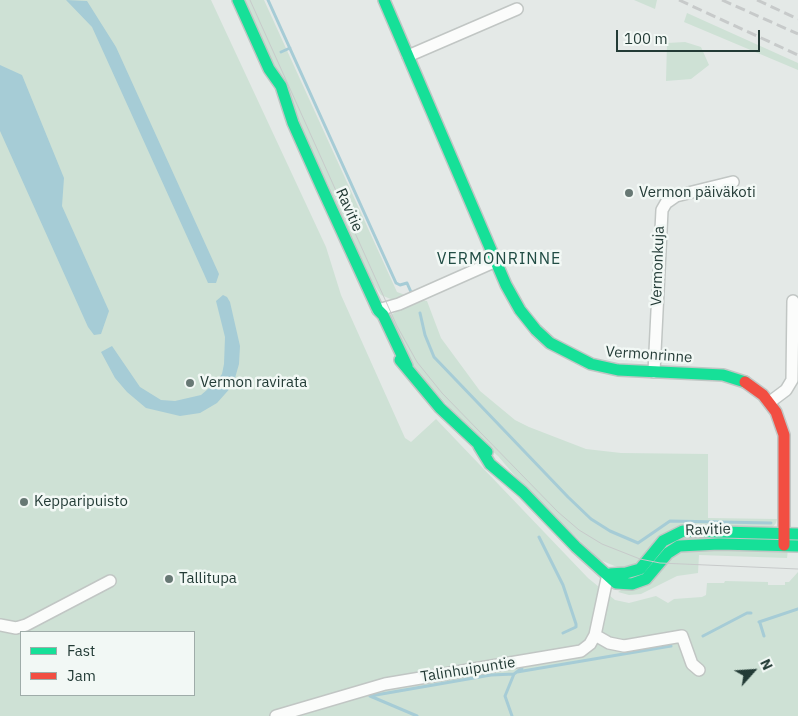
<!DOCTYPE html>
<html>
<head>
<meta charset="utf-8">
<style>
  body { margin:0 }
  #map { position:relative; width:798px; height:716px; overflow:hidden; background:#e4e9e7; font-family:"IBM Plex Sans",sans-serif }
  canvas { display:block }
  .legend { position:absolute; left:20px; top:631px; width:175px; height:65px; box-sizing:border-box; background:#f2f8f5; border:1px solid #9faca9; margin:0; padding:6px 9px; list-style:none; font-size:15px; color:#233b36 }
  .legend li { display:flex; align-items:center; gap:10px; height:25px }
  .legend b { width:25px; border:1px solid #9faca9 }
  .north { position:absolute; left:728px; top:646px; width:50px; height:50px; -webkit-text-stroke:4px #f2f8f5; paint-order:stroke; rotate:64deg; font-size:14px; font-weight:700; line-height:20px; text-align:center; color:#233b36 }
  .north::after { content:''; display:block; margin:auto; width:18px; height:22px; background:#233b36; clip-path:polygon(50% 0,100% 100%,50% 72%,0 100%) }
  .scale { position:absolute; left:616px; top:30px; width:144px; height:22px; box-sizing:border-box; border:2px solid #233b36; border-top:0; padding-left:6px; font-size:15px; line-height:18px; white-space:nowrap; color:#233b36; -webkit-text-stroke:4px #f2f8f5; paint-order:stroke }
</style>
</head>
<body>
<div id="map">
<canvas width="798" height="716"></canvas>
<ul class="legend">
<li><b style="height:6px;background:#16e098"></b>Fast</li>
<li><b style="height:6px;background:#f24e42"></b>Jam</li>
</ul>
<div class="north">N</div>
<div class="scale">100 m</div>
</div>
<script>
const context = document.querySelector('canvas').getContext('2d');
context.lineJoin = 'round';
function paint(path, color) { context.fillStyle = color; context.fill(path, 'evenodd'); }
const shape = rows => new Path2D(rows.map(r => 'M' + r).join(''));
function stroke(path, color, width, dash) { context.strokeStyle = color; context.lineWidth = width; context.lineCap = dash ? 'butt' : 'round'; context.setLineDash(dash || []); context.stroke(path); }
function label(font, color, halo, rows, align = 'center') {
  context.font = font + ' "IBM Plex Sans",sans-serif'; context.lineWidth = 5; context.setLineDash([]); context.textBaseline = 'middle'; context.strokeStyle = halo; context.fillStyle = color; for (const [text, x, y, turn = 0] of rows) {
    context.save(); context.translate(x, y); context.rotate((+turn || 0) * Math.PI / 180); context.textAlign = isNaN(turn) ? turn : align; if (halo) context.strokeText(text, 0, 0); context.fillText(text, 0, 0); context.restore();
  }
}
paint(shape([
  [0,0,211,0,326,247,341,295,405,438,411,442,436,419,588,578,615,600,629,603,656,596,668,603,674,599,702,597,706,595,707,583,724,583,725,581,768,582,768,585,785,585,785,582,789,582,798,572,798,716,0,716],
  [21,632,194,632,194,695,21,695],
  [243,0,264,0,397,292,408,296,393,300,381,295,373,283],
  [634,0,657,0,655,9],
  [687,13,798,63,798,70,684,22],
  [685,42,701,47,709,65,691,79,666,81,667,43],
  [418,299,427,301,441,338,480,391,515,420,529,427,586,449,621,453,708,454,708,518,777,519,776,523,772,528,622,569,600,560,522,484,498,456,478,439,413,367,389,316],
  [788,549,787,558,699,555,698,573,677,576,641,594,629,595,618,592,683,551]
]), '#cee1d5');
paint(shape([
  [66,0,87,1,116,47,219,274,216,283,208,283,204,274,92,27],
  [0,65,22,75,64,178,62,206,109,311,101,334,94,335,88,327,0,131],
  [223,295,227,297,230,302,240,346,239,364,233,385,217,403,200,413,180,416,146,408,127,392,115,378,101,352,112,346,140,387,161,400,175,401,201,395,215,383,222,374,224,364,225,337,216,301]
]), '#a6ccd6');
stroke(shape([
  [268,0,396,283,400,285,407,283,411,292],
  [281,52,290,48],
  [420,313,425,335,434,357,568,497,591,519,610,531,638,543,670,521,771,523],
  [539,537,563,585,576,624,576,627,563,633],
  [759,622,798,609],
  [760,623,764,636],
  [703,636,747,613,751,613],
  [517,672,671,646],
  [417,716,370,696,491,675,514,674],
  [512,716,505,696,514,674,522,668]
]), '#a6ccd6', 3);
const street = shape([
  [408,56,517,9],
  [378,310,399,304,496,261],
  [654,372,662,210,666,203,676,196,733,182],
  [770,402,786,390,792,380,793,301],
  [0,625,16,628,26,625,110,581],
  [595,635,609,643,624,646,682,636,692,664,699,670],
  [276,716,385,684,581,651,590,644,595,635,608,574]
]);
const fast = shape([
  [238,0,269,69,281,86,293,123,322,188,378,310,383,315,407,366],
  [384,0,506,285,520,310,536,330,550,343,591,364,618,370,723,375,745,382],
  [400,360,440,408,487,452],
  [479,446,490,464,523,492,576,547,616,583,632,584,646,579,668,553,679,546,719,544,798,546],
  [608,574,626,573,640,569,663,541,683,531,798,534]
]);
const jam = shape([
  [745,382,763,395,776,412,784,435,784,545]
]);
stroke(street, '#c1c6c4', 14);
stroke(fast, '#c0c6c4', 14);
stroke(jam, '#c0c6c4', 14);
stroke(street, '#fbfcfb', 11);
stroke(fast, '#16e098', 11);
stroke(jam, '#f24e42', 11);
stroke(shape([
  [250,0,397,326,417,362,442,393,558,512,579,530,602,544,640,559,660,563,798,569]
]), '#c7caca', 1);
stroke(shape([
  [679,0,798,55],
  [722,0,798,34],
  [757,0,798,19]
]), '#c7caca', 3, [10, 5]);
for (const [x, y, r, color] of [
  [629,193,5,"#677874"],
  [190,383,5,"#677874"],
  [24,502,5,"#677874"],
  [169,579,5,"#677874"]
]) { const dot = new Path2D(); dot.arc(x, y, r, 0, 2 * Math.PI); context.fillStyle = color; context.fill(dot); stroke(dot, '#f2f8f5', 2); }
label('15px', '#233b36', '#f2f8f5', [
  ["Vermon päiväkoti",639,193],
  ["Vermon ravirata",200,383],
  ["Kepparipuisto",34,502],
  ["Tallitupa",179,579]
], 'left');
label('15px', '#233b36', '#f2f8f5', [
  ["Ravitie",349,210,66],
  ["Vermonkuja",658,266,-88],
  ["Vermonrinne",649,355,4],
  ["Ravitie",708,530,-2],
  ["Talinhuipuntie",468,670,-9]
]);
context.letterSpacing = '1px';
label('16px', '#204c44', '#f2f8f5', [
  ["VERMONRINNE",499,259]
]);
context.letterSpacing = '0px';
</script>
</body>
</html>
